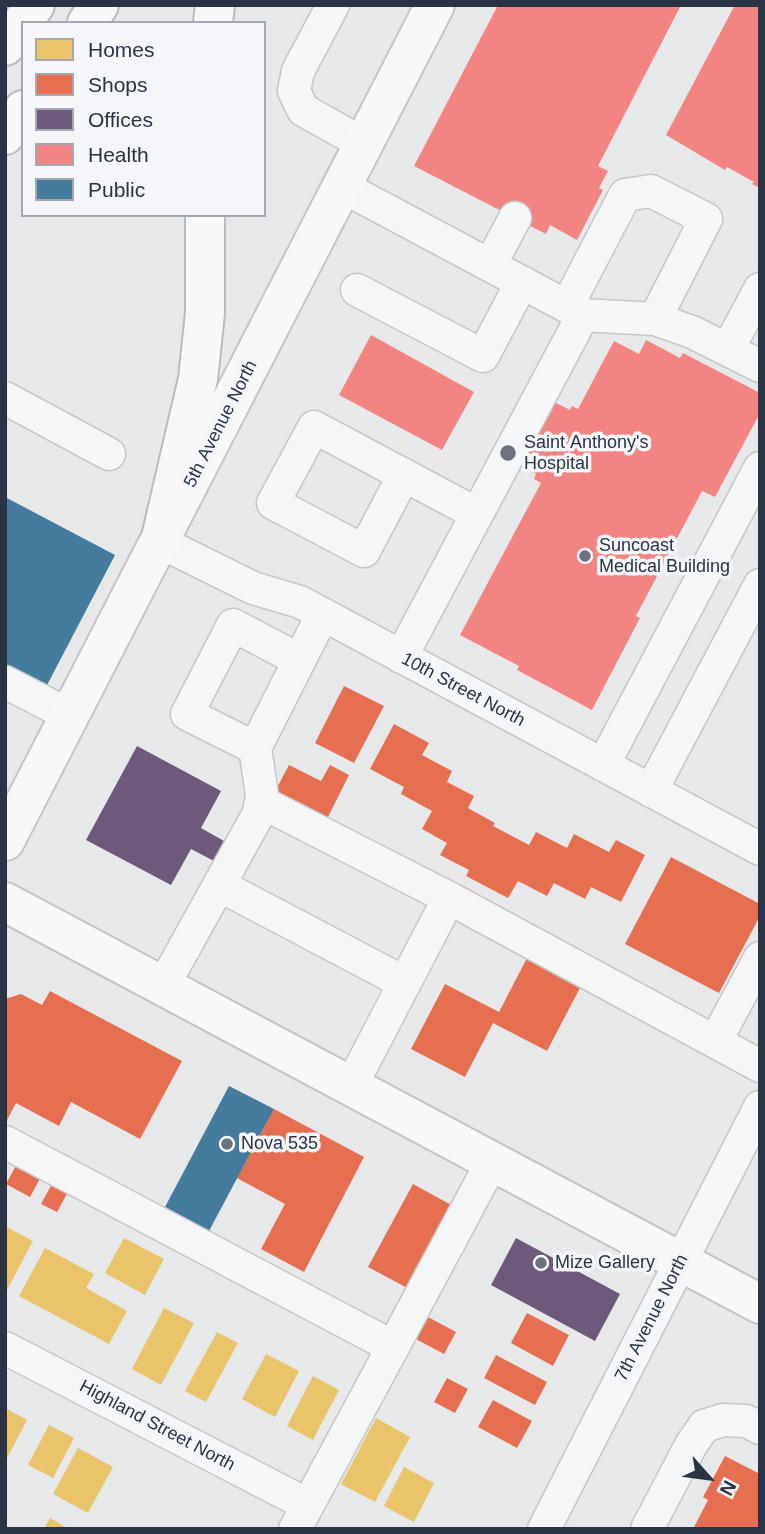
<!DOCTYPE html>
<html>
<head>
<meta charset="utf-8">
<style>
  body { margin:0 }
  #map { position:relative; width:765px; height:1534px; overflow:hidden; background:#e6e8ea; font-family:Arial,sans-serif }
  canvas { display:block }
  .frame { position:absolute; inset:0; border:7px solid #2b3445; pointer-events:none }
  .legend { position:absolute; left:21px; top:21px; width:245px; height:196px; box-sizing:border-box; background:#f4f6f9; border:2px solid #a4a8b1; margin:0; padding:9px 12px; list-style:none; font-size:21px; color:#2b3445 }
  .legend li { display:flex; align-items:center; gap:14px; height:35px }
  .legend b { width:35px; border:2px solid #a4a8b1 }
  .north { position:absolute; left:674px; top:1443px; width:70px; height:70px; -webkit-text-stroke:5px #f4f6f9; paint-order:stroke; rotate:118deg; font-size:19px; font-weight:700; line-height:28px; text-align:center; color:#2b3445 }
  .north::after { content:''; display:block; margin:auto; width:24px; height:32px; background:#2b3445; clip-path:polygon(50% 0,100% 100%,50% 72%,0 100%) }
</style>
</head>
<body>
<div id="map">
<canvas width="765" height="1534"></canvas>
<div class="frame"></div>
<ul class="legend">
<li><b style="height:19px;background:#e9c46a"></b>Homes</li>
<li><b style="height:19px;background:#e76f51"></b>Shops</li>
<li><b style="height:19px;background:#6d597a"></b>Offices</li>
<li><b style="height:19px;background:#f28482"></b>Health</li>
<li><b style="height:19px;background:#457b9d"></b>Public</li>
</ul>
<div class="north">N</div>
</div>
<script>
const context = document.querySelector('canvas').getContext('2d');
context.lineJoin = 'round';
function paint(path, color) { context.fillStyle = color; context.fill(path, 'evenodd'); }
const shape = rows => new Path2D(rows.map(r => 'M' + r).join(''));
function stroke(path, color, width, dash) { context.strokeStyle = color; context.lineWidth = width; context.lineCap = dash ? 'butt' : 'round'; context.setLineDash(dash || []); context.stroke(path); }
function label(font, color, halo, rows, align = 'center') {
  context.font = font + ' Arial,sans-serif'; context.lineWidth = 7; context.setLineDash([]); context.textBaseline = 'middle'; context.strokeStyle = halo; context.fillStyle = color; for (const [text, x, y, turn = 0] of rows) {
    context.save(); context.translate(x, y); context.rotate((+turn || 0) * Math.PI / 180); context.textAlign = isNaN(turn) ? turn : align; if (halo) context.strokeText(text, 0, 0); context.fillText(text, 0, 0); context.restore();
  }
}
paint(shape([
  [5,1226,33,1241,5,1294],
  [124,1238,164,1259,145,1295,105,1273],
  [45,1248,94,1274,86,1288,127,1311,109,1344,19,1296],
  [164,1308,194,1323,161,1385,132,1369],
  [217,1332,238,1343,206,1402,185,1391],
  [266,1354,299,1371,275,1417,242,1399],
  [313,1376,339,1390,313,1440,287,1426],
  [5,1408,27,1420,5,1462],
  [376,1418,410,1437,375,1502,341,1484],
  [49,1425,74,1438,53,1478,28,1465],
  [78,1448,113,1467,88,1513,53,1494],
  [404,1467,434,1483,414,1522,384,1506],
  [50,1518,69,1529,44,1529]
]), '#e9c46a');
paint(shape([
  [344,686,384,706,354,763,315,743],
  [394,724,429,743,422,755,452,771,447,782,474,796,468,808,495,823,493,826,529,845,536,832,567,848,574,834,609,852,616,840,645,855,621,902,591,887,585,899,554,883,547,896,518,881,508,898,466,876,469,870,440,855,447,843,422,829,432,811,401,794,404,787,370,769],
  [289,765,321,781,330,765,349,775,324,825,271,799],
  [671,857,760,904,760,916,719,993,625,944],
  [527,958,581,986,547,1051,493,1023,465,1077,411,1049,445,984,499,1012],
  [50,991,182,1061,140,1139,71,1102,59,1126,16,1103,5,1124,5,999,21,994,42,1005],
  [274,1109,364,1157,304,1272,261,1249,285,1204,237,1178],
  [18,1162,42,1175,30,1197,6,1184],
  [53,1182,69,1190,57,1212,41,1204],
  [413,1184,455,1207,411,1290,368,1267],
  [527,1313,569,1335,553,1366,511,1343],
  [426,1316,456,1332,444,1354,414,1338],
  [496,1355,547,1382,535,1405,484,1378],
  [447,1378,468,1389,455,1413,434,1402],
  [493,1400,532,1421,517,1448,478,1427],
  [725,1456,760,1474,760,1529,693,1529,708,1500,703,1497]
]), '#e76f51');
paint(shape([
  [137,746,221,791,201,828,224,841,214,861,191,849,171,885,86,840],
  [516,1238,620,1294,595,1341,491,1285]
]), '#6d597a');
paint(shape([
  [498,5,681,5,598,166,608,171,599,188,603,190,577,240,550,225,546,234,414,166],
  [735,5,760,5,760,188,752,184,754,182,727,167,725,170,666,135],
  [371,335,474,392,442,450,339,395],
  [646,340,680,358,683,353,760,393,760,413,715,497,702,491,636,616,640,618,592,710,517,670,519,666,460,635,541,483,534,479,536,474,518,465,550,400,570,410,572,406,578,409,614,341,639,354]
]), '#f28482');
paint(shape([
  [5,497,115,555,46,687,5,666],
  [229,1086,274,1109,209,1231,165,1207]
]), '#457b9d');
const minor = shape([
  [333,5,298,71,294,91,303,110,364,144],
  [343,187,583,315,655,319,692,332,760,366],
  [490,265,515,218],
  [357,290,483,356,522,282],
  [567,306,625,195,651,191,706,219,655,319],
  [728,349,760,289],
  [5,398,109,454],
  [404,475,364,551,273,503,314,427,477,514],
  [160,542,253,588,300,602,760,849],
  [401,657,583,315],
  [5,682,71,716],
  [255,748,187,714,233,625,299,660],
  [603,765,760,468],
  [651,791,760,585],
  [261,802,449,898,760,1066],
  [219,885,405,983],
  [163,986,259,813,262,795,255,748,323,614],
  [715,1042,760,958],
  [351,1086,449,898],
  [5,1142,393,1347,295,1529],
  [393,1347,492,1162],
  [5,1348,308,1505],
  [544,1529,760,1107],
  [647,1529,691,1445,704,1426,723,1420,746,1421,760,1428]
]);
const major = shape([
  [5,841,435,5],
  [5,902,760,1304]
]);
const highway = shape([
  [87,23,99,5],
  [213,23,215,5],
  [5,46,35,5],
  [5,135,23,110],
  [160,542,198,379,205,313,205,215]
]);
stroke(minor, '#c4c6c8', 35);
stroke(major, '#c2c5c8', 42);
stroke(highway, '#b8bbbf', 42);
stroke(minor, '#f5f6f7', 32);
stroke(major, '#f8f8f8', 38);
stroke(highway, '#f8f8f8', 38);
for (const [x, y, r, color] of [
  [508,453,9,"#6c737f"],
  [585,556,7,"#6c737f"],
  [227,1144,7,"#6c737f"],
  [541,1263,7,"#6c737f"]
]) { const dot = new Path2D(); dot.arc(x, y, r, 0, 2 * Math.PI); context.fillStyle = color; context.fill(dot); stroke(dot, '#f4f6f9', 2.5); }
label('18px', '#2b3445', '#f4f6f9', [
  ["5th Avenue North",221,424,-63],
  ["10th Street North",463,690,28],
  ["7th Avenue North",652,1318,-63],
  ["Highland Street North",157,1426,28]
]);
label('18px', '#2b3445', '#f4f6f9', [
  ["Saint Anthony's",524,443],
  ["Hospital",524,464],
  ["Suncoast",599,546],
  ["Medical Building",599,567],
  ["Nova 535",241,1144],
  ["Mize Gallery",555,1263]
], 'left');
</script>
</body>
</html>
